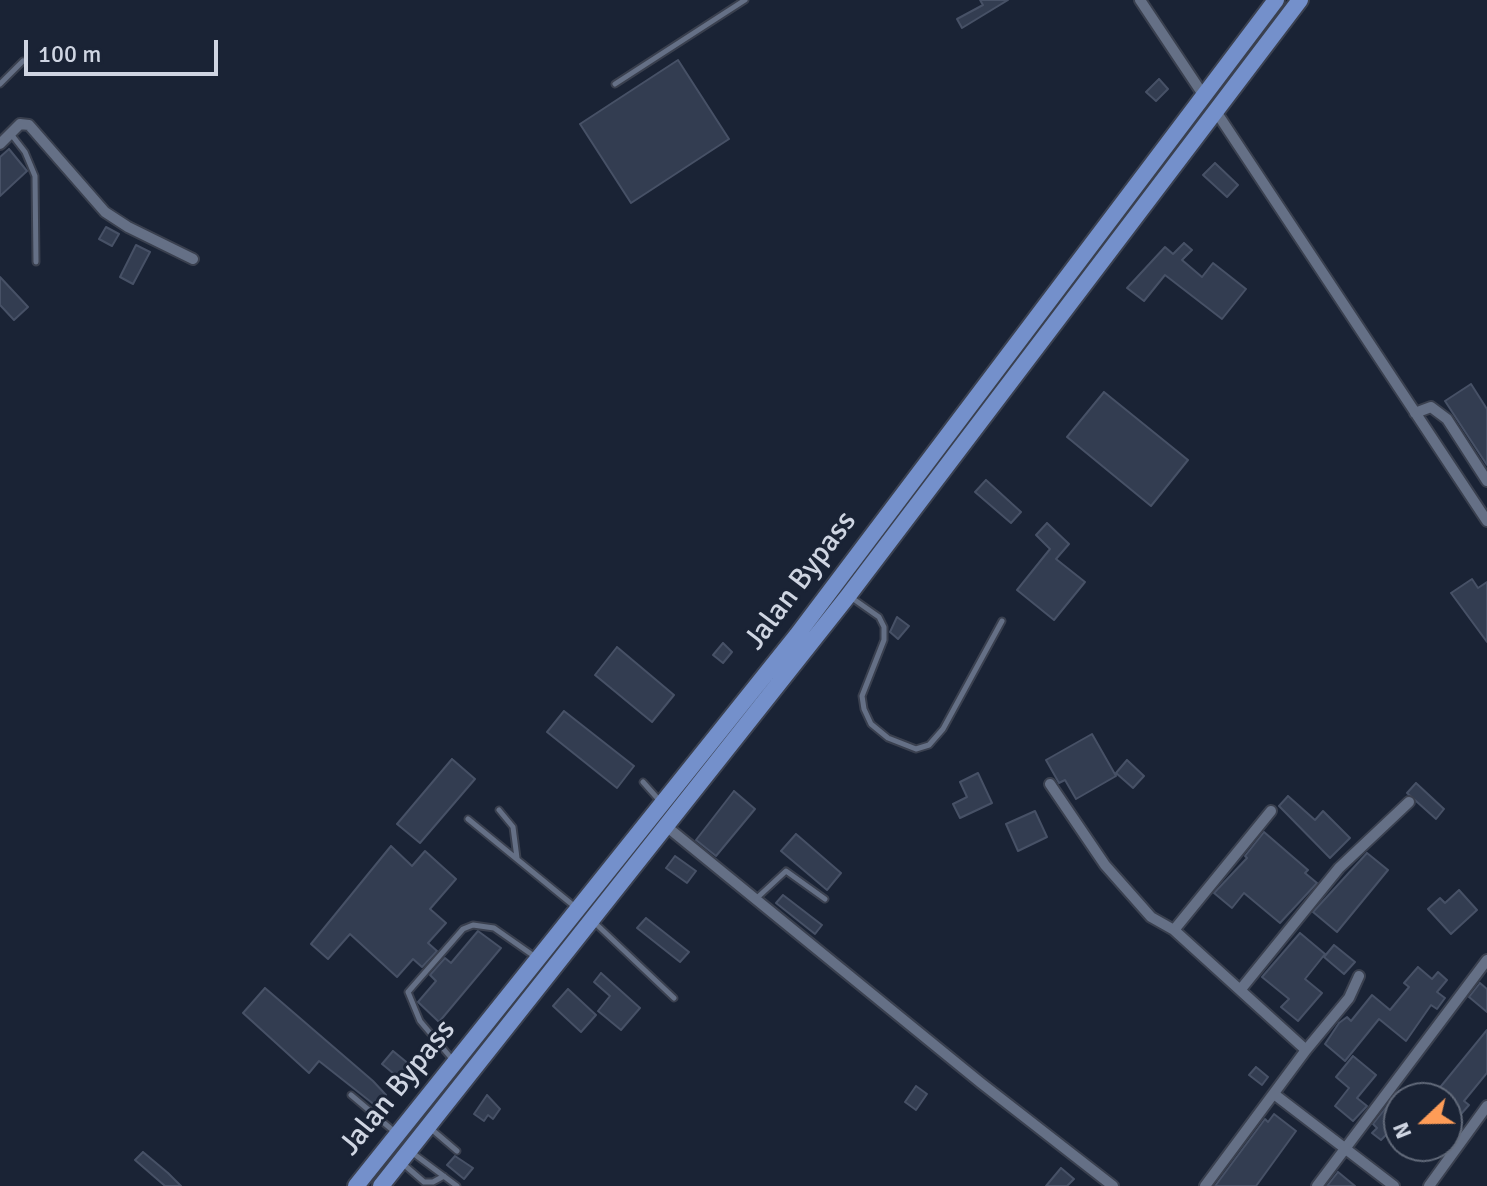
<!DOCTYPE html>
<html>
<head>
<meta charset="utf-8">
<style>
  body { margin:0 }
  #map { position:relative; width:1487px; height:1186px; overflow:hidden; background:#1a2335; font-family:Signika,sans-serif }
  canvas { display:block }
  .north { position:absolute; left:1383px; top:1082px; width:80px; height:80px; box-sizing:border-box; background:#1a2335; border:2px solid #626a7a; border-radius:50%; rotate:248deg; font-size:22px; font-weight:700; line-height:32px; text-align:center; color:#cfd5e2 }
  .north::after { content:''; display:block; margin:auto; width:28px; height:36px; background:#fe9c57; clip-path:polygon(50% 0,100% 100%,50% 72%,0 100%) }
  .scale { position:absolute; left:24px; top:40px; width:194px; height:36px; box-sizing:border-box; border:4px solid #cfd5e2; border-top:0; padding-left:10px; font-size:24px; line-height:28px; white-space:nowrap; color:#cfd5e2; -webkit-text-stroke:6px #1a2335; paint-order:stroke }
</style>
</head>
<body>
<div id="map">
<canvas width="1487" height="1186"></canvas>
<div class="north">N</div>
<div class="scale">100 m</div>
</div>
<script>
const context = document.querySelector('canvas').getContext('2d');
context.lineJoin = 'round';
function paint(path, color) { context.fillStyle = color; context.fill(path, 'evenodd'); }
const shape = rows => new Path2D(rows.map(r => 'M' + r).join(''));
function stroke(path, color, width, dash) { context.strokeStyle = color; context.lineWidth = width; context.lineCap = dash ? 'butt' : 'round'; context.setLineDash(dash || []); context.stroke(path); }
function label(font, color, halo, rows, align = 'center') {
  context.font = font + ' Signika,sans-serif'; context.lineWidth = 6; context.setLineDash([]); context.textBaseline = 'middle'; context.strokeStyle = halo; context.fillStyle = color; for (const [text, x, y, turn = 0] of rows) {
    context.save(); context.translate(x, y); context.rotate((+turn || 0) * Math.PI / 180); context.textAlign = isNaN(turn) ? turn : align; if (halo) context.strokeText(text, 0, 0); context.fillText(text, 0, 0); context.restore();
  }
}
const building = shape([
  [980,0,1008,0,962,28,957,19,983,5,980,0],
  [678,60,729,139,631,203,580,124,678,60],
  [1159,79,1168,89,1156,101,1146,92,1159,79],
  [9,149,27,171,0,196,0,157,9,149],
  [1215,163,1238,185,1227,197,1203,175,1215,163],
  [106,227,119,234,112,246,99,239,106,227],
  [1184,243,1192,250,1182,260,1202,277,1213,263,1246,289,1222,319,1165,275,1144,301,1127,288,1165,247,1173,254,1184,243],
  [136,245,150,252,133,284,120,277,136,245],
  [0,277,28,307,14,320,0,305,0,277],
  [1471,384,1487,409,1487,465,1445,401,1471,384],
  [1104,392,1188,460,1151,506,1067,437,1104,392],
  [986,480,1021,512,1011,523,975,492,986,480],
  [1047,523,1069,544,1056,559,1085,582,1054,620,1017,590,1050,549,1036,535,1047,523],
  [1472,579,1478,588,1487,582,1487,642,1451,593,1472,579],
  [897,617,909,626,898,639,890,632,897,617],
  [723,643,732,652,723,663,713,655,723,643],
  [617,647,674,695,652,722,595,675,617,647],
  [564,711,634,766,617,788,547,732,564,711],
  [1092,734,1116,776,1076,799,1065,780,1059,783,1046,760,1092,734],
  [452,759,475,779,420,843,397,824,452,759],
  [1127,760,1144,776,1133,788,1116,773,1127,760],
  [978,773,992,803,960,818,953,804,967,797,960,782,978,773],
  [1416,783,1444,809,1436,819,1407,793,1416,783],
  [734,791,755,809,716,856,696,840,734,791],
  [1288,796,1315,820,1323,811,1350,838,1330,858,1279,806,1288,796],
  [1035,811,1047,837,1018,851,1006,824,1035,811],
  [1264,832,1308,870,1305,873,1317,883,1280,923,1244,893,1232,908,1214,893,1247,858,1245,856,1264,832],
  [796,834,841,873,827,890,781,851,796,834],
  [391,846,412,866,425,851,456,879,430,909,446,923,428,943,437,951,422,967,413,959,397,977,350,934,328,959,311,944,391,846],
  [1367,853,1388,870,1337,932,1313,912,1367,853],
  [675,856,696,871,687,883,666,868,675,856],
  [1459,890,1477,910,1451,934,1428,909,1440,898,1445,903,1459,890],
  [783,895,822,925,815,934,776,903,783,895],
  [646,918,689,952,680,962,637,928,646,918],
  [478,931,501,948,439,1022,418,1002,436,981,430,975,445,958,451,963,478,931],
  [1300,933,1325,954,1305,979,1322,993,1298,1021,1281,1007,1289,999,1262,977,1300,933],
  [1334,945,1355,962,1344,974,1324,957,1334,945],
  [1418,967,1432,979,1438,972,1447,980,1437,992,1445,998,1437,1009,1431,1005,1406,1041,1379,1019,1345,1061,1325,1044,1339,1023,1347,1017,1351,1021,1372,995,1390,1010,1409,987,1404,983,1418,967],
  [601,973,640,1008,621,1030,598,1011,610,996,594,982,601,973],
  [1480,983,1487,989,1487,1012,1469,997,1480,983],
  [265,988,373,1081,386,1095,376,1106,319,1061,309,1073,243,1013,265,988],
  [568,989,596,1015,581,1032,553,1006,568,989],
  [1487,1030,1487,1073,1464,1101,1469,1105,1447,1130,1447,1098,1411,1098,1421,1086,1433,1096,1487,1030],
  [393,1051,410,1065,399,1078,382,1064,393,1051],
  [1353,1056,1376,1075,1357,1098,1367,1106,1353,1121,1335,1106,1349,1088,1336,1077,1353,1056],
  [1256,1067,1268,1077,1262,1085,1249,1075,1256,1067],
  [916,1086,927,1094,916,1110,905,1102,916,1086],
  [1399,1091,1399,1130,1392,1140,1386,1135,1381,1140,1372,1133,1377,1128,1373,1124,1399,1091],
  [487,1095,500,1109,493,1119,488,1115,484,1121,474,1114,487,1095],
  [1274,1114,1296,1131,1256,1186,1215,1186,1265,1119,1268,1122,1274,1114],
  [143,1152,168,1173,181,1186,165,1186,135,1160,143,1152],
  [455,1156,473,1168,464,1179,447,1165,455,1156],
  [1061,1168,1074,1179,1067,1186,1046,1186,1061,1168],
  [1338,1172,1355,1186,1327,1186,1338,1172]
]);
paint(building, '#333d51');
stroke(building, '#475166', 2);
const service = shape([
  [0,84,23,61],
  [615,84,745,0],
  [11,134,25,152,35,176,36,262],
  [852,598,879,617,884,627,884,640,862,696,864,709,871,724,888,738,916,749,929,745,943,729,1002,621],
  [643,782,659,800],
  [499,810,513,827,517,858],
  [468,819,574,906],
  [758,897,786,871,825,899],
  [594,922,674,998],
  [452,1059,420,1021,408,992,463,929,473,925,494,928,534,956],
  [351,1095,396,1133],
  [429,1127,457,1151],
  [410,1151,457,1186],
  [401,1162,424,1182,433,1182,444,1176]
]);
const minor = shape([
  [1140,0,1204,96],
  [1215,110,1487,521],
  [0,144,20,124,29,125,105,212,128,227,193,259],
  [1415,413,1431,407,1447,419,1487,481],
  [1050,784,1105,865,1151,917,1174,930,1306,1050],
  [666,826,981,1083,1113,1186],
  [1174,930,1271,811],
  [1241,989,1339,868,1409,802],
  [1274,1094,1394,1186],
  [1205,1186,1306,1050,1349,998,1359,976],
  [1317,1186,1487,960],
  [1429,1186,1487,1106]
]);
const trunk = shape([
  [356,1186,797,635,1276,0],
  [381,1186,848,596,1300,0]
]);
stroke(service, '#3a404f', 9);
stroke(minor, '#3a404f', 14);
stroke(trunk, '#3a404f', 20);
stroke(service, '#657086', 5);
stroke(minor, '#657086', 10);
stroke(trunk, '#7490cb', 16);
label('30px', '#cfd5e2', '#1a2335', [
  ["Jalan Bypass",801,581,-53],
  ["Jalan Bypass",398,1088,-51]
]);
</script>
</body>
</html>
